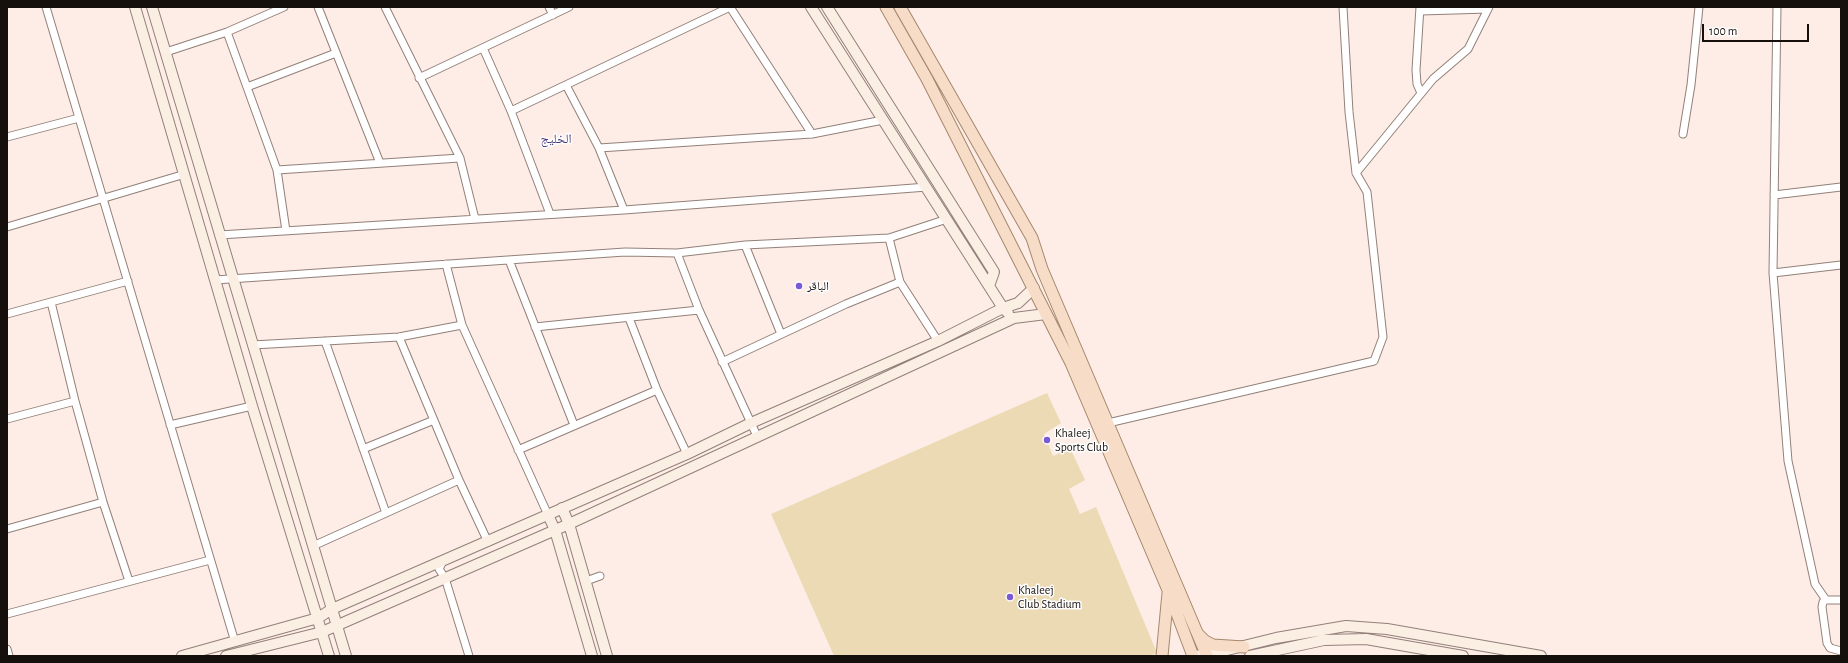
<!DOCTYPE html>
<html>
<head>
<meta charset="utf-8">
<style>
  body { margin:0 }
  #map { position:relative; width:1848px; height:663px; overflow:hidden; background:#fdede6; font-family:"Alegreya Sans",sans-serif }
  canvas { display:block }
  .frame { position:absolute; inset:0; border:8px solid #16100d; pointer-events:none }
  .scale { position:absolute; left:1702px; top:24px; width:107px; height:18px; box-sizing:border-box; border:2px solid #16100d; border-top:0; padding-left:5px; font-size:12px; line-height:14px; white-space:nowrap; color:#16100d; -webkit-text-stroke:3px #fefefe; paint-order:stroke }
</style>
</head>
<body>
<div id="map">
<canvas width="1848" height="663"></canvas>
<div class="frame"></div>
<div class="scale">100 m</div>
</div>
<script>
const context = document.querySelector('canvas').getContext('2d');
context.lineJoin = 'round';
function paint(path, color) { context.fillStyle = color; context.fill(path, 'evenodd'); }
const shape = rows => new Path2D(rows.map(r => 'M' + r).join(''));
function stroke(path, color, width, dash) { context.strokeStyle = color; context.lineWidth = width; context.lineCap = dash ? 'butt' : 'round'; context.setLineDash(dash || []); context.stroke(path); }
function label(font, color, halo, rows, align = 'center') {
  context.font = font + ' "Alegreya Sans","Noto Naskh Arabic",sans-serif'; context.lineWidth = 3; context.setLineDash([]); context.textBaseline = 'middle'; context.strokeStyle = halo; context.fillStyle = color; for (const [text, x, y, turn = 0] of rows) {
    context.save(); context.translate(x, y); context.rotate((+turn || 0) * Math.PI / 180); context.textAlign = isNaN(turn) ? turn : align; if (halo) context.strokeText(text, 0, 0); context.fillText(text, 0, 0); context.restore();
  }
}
paint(shape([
  [1047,393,1061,423,1044,434,1053,456,1070,448,1085,480,1069,489,1080,514,1096,507,1157,653,1149,656,834,656,771,514]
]), '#ecdab5');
const street = shape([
  [46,7,235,642],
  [318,7,380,163],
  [385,7,460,158,475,219],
  [549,7,553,15],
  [730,7,812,134],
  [1420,7,1416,70,1417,84,1421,93],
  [1777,7,1773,273,1841,265],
  [1421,11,1488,9],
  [227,32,277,170,286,231],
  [483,48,511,111,550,214],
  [166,52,227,32,284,7],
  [419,78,569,7],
  [566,85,599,148,624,210],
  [247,87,336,53],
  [511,111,730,7],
  [1683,134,1691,85,1699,7],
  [7,137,79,118],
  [599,148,812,134,883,120],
  [277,170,460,158],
  [1356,173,1433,79,1468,49,1489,7],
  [1774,195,1841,187],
  [7,227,185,174],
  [219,235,624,210,927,187],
  [889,238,900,282,938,341],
  [745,245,781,334],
  [677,253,699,310,757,436],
  [509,260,574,425],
  [446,264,462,325,548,515],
  [1773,273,1788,461,1815,584,1826,600],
  [215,280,625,252,677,253,745,245,889,238,947,219],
  [51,302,75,401,103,502,129,581],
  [7,314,128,281],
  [629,318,657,390,687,454],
  [535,327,699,310],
  [399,337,459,480,488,542],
  [325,341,386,513],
  [252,345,399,337,462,325],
  [722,362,846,304,900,282],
  [7,419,75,401],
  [1108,423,1374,361,1383,337,1367,192,1356,173,1349,112,1343,7],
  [170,425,252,406],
  [363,449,434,420],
  [518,450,657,390],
  [7,529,103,502],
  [313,546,459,480],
  [443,561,439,569,445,578,469,656],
  [586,581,600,576],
  [1841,600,1826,600,1823,602,1822,607,1827,643,1830,648,1841,651],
  [7,614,210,560],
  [7,649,9,656]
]);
const secondary = shape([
  [135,7,252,406,329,656],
  [152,7,346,656],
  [811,7,1003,308,1008,313],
  [827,7,994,272,989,286],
  [562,508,569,524,607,656],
  [548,515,555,530,592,656],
  [182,656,318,618,332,609,687,454,751,423,938,341,1003,308,1018,303,1034,288],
  [226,656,322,632,569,524,1014,318,1046,314],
  [1193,656,1207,655,1276,638,1346,626,1387,629,1541,656],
  [1250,656,1324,640,1366,639,1463,656]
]);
const primary = shape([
  [886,7,927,79,1071,363,1168,590,1193,656],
  [900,7,1032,238,1042,269,1207,656],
  [1198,634,1205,641,1213,645,1244,647],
  [1162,656,1168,593]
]);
stroke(street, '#928079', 9);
stroke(secondary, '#928079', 12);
stroke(primary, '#a5876e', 13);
stroke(street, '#fff', 7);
stroke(secondary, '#fbeee3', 10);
stroke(primary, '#f7ddc7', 11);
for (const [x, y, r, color] of [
  [799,286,4,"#795ad4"],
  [1047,440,4,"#795ad4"],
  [1010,597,4,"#795ad4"]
]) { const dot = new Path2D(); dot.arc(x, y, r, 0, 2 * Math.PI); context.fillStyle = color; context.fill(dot); stroke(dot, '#fefefe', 1.5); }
label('12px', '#16100d', '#fefefe', [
  ["الباقر",807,286],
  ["Khaleej",1055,433],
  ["Sports Club",1055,447],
  ["Khaleej",1018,590],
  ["Club Stadium",1018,604]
], 'left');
label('13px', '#483a77', '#fefefe', [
  ["الخليج",556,139]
]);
</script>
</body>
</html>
